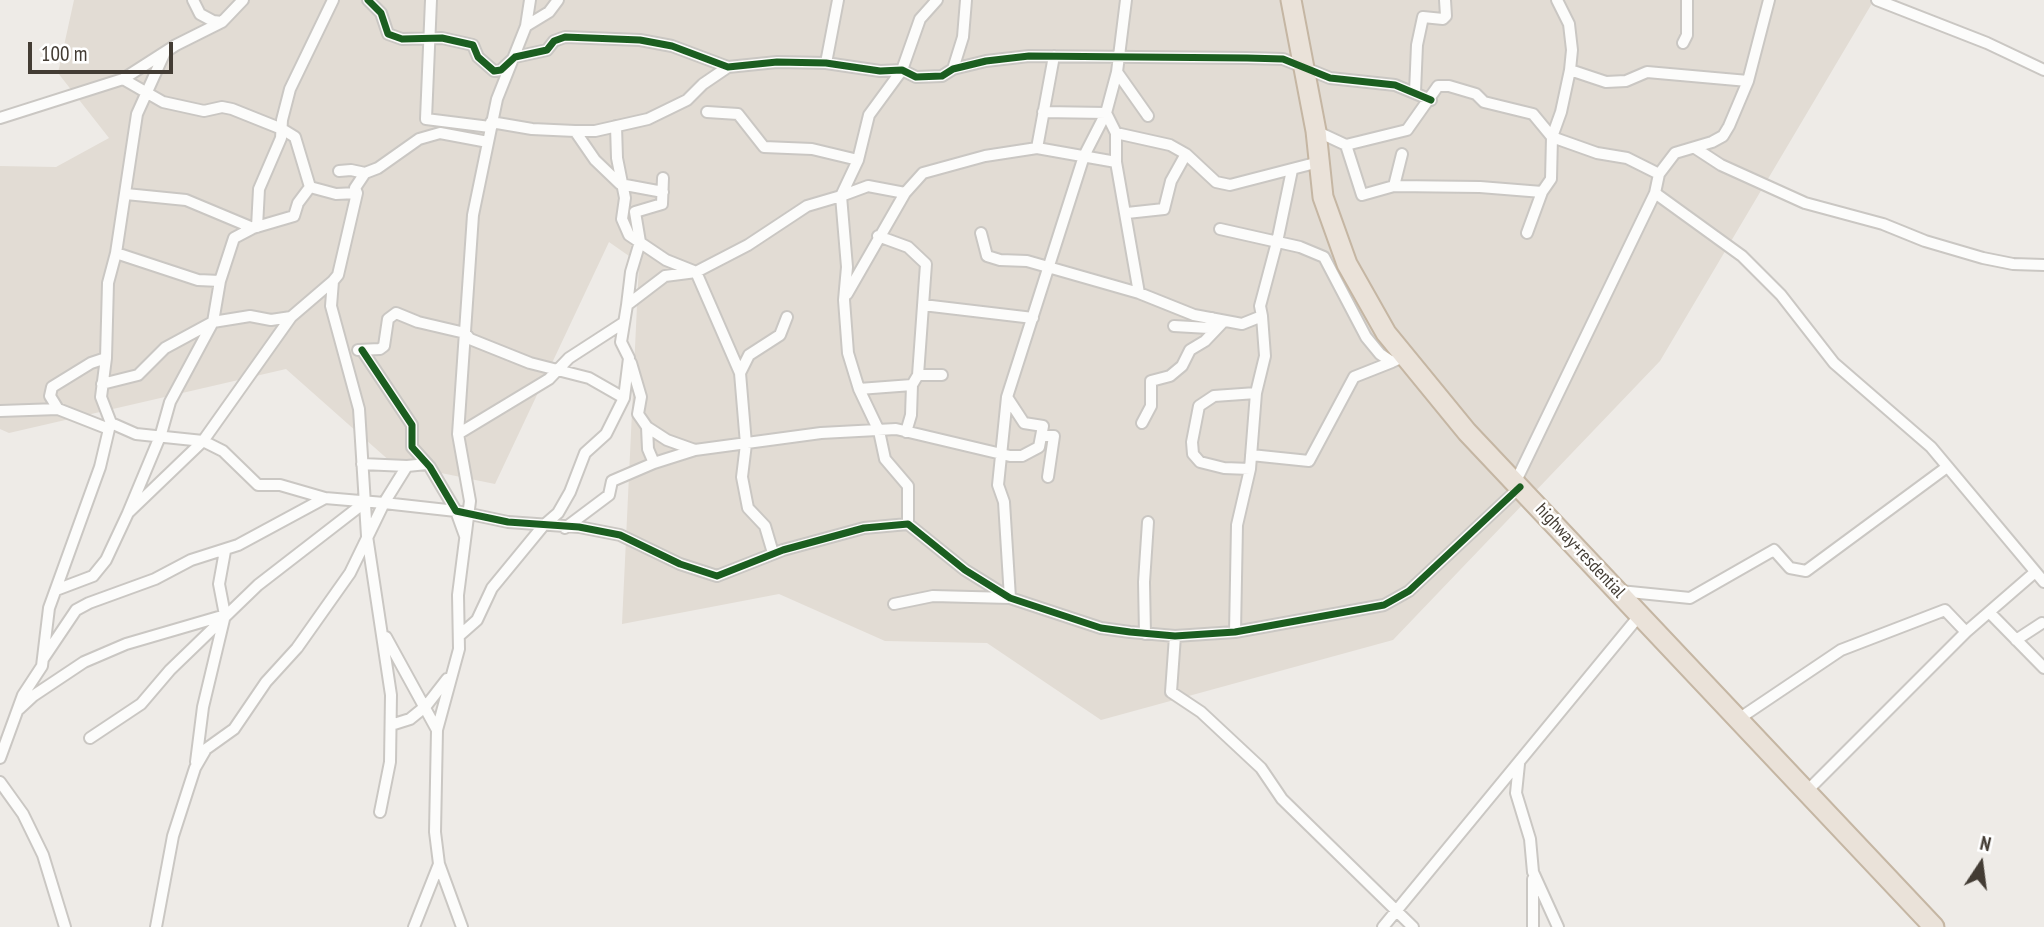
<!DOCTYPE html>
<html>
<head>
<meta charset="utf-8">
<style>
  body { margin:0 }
  #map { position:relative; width:2044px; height:927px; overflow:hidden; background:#eeebe7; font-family:"PT Sans Narrow",sans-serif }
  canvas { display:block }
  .north { position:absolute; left:1946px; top:829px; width:70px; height:70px; -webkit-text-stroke:5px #fff; paint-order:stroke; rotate:13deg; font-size:19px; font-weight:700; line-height:28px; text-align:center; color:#433c34 }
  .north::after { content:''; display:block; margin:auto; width:24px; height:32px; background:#433c34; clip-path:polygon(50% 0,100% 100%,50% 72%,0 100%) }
  .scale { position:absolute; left:28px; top:42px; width:145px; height:32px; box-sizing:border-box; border:4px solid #433c34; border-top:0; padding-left:9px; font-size:21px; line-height:24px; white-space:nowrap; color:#433c34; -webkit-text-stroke:5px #fff; paint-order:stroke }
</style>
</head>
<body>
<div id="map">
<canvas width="2044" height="927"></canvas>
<div class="north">N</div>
<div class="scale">100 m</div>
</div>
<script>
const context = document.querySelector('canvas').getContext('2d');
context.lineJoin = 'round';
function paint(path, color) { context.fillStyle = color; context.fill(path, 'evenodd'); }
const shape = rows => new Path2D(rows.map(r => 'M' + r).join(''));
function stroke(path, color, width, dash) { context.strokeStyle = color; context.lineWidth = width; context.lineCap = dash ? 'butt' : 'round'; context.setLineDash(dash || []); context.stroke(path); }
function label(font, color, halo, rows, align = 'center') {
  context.font = font + ' "PT Sans Narrow",sans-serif'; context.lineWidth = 5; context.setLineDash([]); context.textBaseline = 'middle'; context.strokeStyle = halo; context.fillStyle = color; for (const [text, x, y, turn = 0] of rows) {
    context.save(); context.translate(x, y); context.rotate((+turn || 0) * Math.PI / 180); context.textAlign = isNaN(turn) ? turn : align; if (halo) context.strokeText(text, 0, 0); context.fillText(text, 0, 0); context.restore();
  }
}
paint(shape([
  [74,0,1874,0,1660,361,1393,640,1101,720,987,643,885,641,779,594,622,624,639,263,609,242,495,484,392,463,286,369,9,433,0,429,0,166,56,167,109,138,58,73]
]), '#e2dcd4');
const street = shape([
  [193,0,200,14,213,21,222,22],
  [368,0,381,13,388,34,402,39,442,38,473,45,478,57,494,71,501,70,515,57,547,50,554,41,565,37,640,40,672,46,728,67,777,62,826,63,880,71,902,70,916,77,942,76,953,69,986,61,1029,56,1247,58,1283,59,1330,78,1395,85,1431,100],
  [431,0,426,119,490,127],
  [1877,0,1987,43,2044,70],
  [526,26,549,12,558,0],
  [1683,43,1687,35,1687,0],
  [165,52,137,114,116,253,198,280,220,281],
  [826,63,838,0],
  [953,69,963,37,966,0],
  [1570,70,1606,82,1626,81,1647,72,1748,81],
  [1117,72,1148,116],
  [123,79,163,102,204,111,222,107,232,109,282,129,295,137,310,187],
  [1415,92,1417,45,1423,17,1443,19,1446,16,1445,0],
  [707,112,738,114,764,147,812,149,858,160],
  [1043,112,1106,113,1116,133],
  [0,118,123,79,176,45,222,22,243,0],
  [491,122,532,129,575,131,595,131,648,119,687,100,703,84,728,67],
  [616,126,617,158,625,198,622,219,629,235,666,260,696,272,740,373,746,444,742,477,748,508,765,526,773,553],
  [575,131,595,160,620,184,663,192],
  [1316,131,1346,145,1407,130,1438,86,1449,86,1476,94,1484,102,1533,114,1552,137,1597,153,1627,158,1659,174,1675,153,1712,142,1723,136,1729,126,1748,81,1769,0],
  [1346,145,1362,195,1394,186,1480,187,1542,192],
  [1037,148,1054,56],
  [1695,148,1721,165,1805,203,1883,224,1925,241,1983,258,2013,264,2044,265],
  [1116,162,1139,293],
  [339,171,351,170,365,173],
  [1394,186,1402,154],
  [357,193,338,275,333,281,331,306,359,409,367,536,391,695,390,762,380,812],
  [1655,193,1742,256,1781,295,1834,363,1931,447,2044,582],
  [126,194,186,200,253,228],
  [1127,213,1164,209,1171,181,1186,154],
  [257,227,259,189,281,138,282,120,290,89,333,0],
  [1220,229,1300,247,1324,257,1366,337,1380,354,1392,362,1403,357],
  [981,233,987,256,1000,260,1027,261,1139,293,1194,315,1242,324,1262,316,1260,306,1277,242,1292,170],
  [1527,233,1542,192,1551,179,1552,137,1561,112,1570,70,1572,50,1569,24,1557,0],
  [878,236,908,247,926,264,918,375],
  [847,294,905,193],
  [627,305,631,272,640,242,635,212,662,204,663,178],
  [923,305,1033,318],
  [1174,326,1209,328,1212,318],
  [358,350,380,349,384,346,388,319,396,313,418,322,465,333,470,339,530,363,589,378,624,398],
  [362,350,412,425,412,447,430,467,456,511,508,522,579,527,620,535,680,564,717,576,783,550,864,528,908,524,965,570,1010,598,1101,628,1130,632,1175,636,1235,632,1384,605,1409,591,1520,487],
  [106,358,101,397,111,423],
  [740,373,749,355,780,335,787,317],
  [102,384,138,375,165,348,213,322,250,316,271,320,291,317],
  [859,389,912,385,918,375,942,375],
  [0,411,58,409,50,396,52,387,91,363,106,358,108,283,116,253],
  [1142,423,1151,406,1151,381,1170,376,1182,366,1190,350,1205,341,1224,321],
  [647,427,667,440,695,450,821,433,896,429,1010,456,1022,456,1039,447,1043,426,1024,423,1007,397],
  [109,429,111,423,136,434,203,441,223,451,258,485,280,485,325,498],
  [906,432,911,415,912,385],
  [458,434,549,379,569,358,623,323],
  [1043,436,1054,436,1048,477],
  [1251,455,1309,461,1354,377,1392,362],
  [654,463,695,450],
  [362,464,407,466],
  [1250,469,1224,468,1200,462,1193,454,1192,442,1199,406,1214,396,1256,393],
  [1515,483,1655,193,1659,174],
  [128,513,161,434,170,402,213,322,220,281,234,238,253,228,294,216,298,203,310,187,336,194,357,193,355,188,365,173,378,168,419,139,440,133,488,142],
  [908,524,908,486,885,459,879,431,859,389,848,353,844,300,847,267,841,196,868,186,905,193,923,173,985,156,1037,148,1116,162,1116,133,1170,145,1186,154,1216,182,1230,185,1319,162],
  [565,528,609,495,612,481,654,463,648,449,647,427,638,414,641,397,631,363],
  [56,590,93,576,106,560,128,513,203,441,291,317,333,281],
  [1620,591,1690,598,1774,550,1790,568,1806,571,1947,467],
  [894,604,933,596,1010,598,1004,502,998,485,1007,397,1084,156,1106,113,1117,72,1126,0],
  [1989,612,2044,668],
  [1235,632,1237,525,1250,469,1256,393,1265,356,1262,316],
  [1145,634,1144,582,1148,522],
  [460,635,477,620,492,588,543,526,558,513,570,492,585,453,606,434,624,398,629,358,621,342,627,305,665,276,696,272,748,245,807,206,841,196,858,160,869,115,902,70,920,19,937,0],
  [1175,636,1171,692,1201,712,1261,768,1282,799,1413,927],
  [386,637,437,730],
  [2016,640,2042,623],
  [43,659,76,610,89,603,155,579,191,560,238,545,325,498,384,503,407,466,427,464],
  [19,709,33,696,84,662,126,644,222,616],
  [1737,720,1841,650,1945,610,1966,632],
  [391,725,410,719,426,706,447,679],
  [90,738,141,704,170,670,258,585,364,503],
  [0,758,23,695,42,666,49,608,100,467,109,429,58,409],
  [196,762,203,707,225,615,219,584,225,551],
  [1519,764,1516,793,1530,839,1533,872,1558,927],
  [0,782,23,814,43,855,65,927],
  [1806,792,1966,632,2034,573],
  [439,864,462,927],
  [1533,879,1533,927],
  [156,927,173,836,195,768,206,749,234,729,266,682,297,648,350,573,384,503,456,511,465,536],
  [414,927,439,864,435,832,437,730,459,649,458,595,470,501,458,434,473,215,497,99,526,26,530,0],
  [1383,927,1639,616]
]);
const highway = shape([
  [1291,0,1316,131,1323,197,1347,264,1386,333,1467,432,1934,927]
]);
stroke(street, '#cac7c3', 14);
stroke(highway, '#c5b6a3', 23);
stroke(street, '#fcfcfb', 10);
stroke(highway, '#eae2d9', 19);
stroke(shape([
  [368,0,381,13,388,34,402,39,442,38,473,45,478,57,494,71,501,70,515,57,547,50,554,41,565,37,640,40,672,46,728,67,777,62,826,63,880,71,902,70,916,77,942,76,953,69,986,61,1029,56,1247,58,1283,59,1330,78,1395,85,1431,100],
  [362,350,412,425,412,447,430,467,456,511,508,522,579,527,620,535,680,564,717,576,783,550,864,528,908,524,965,570,1010,598,1101,628,1130,632,1175,636,1235,632,1384,605,1409,591,1520,487]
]), '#1b5e20', 7);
label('18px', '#433c34', '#fff', [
  ["highway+resdential",1580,551,47]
]);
</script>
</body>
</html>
